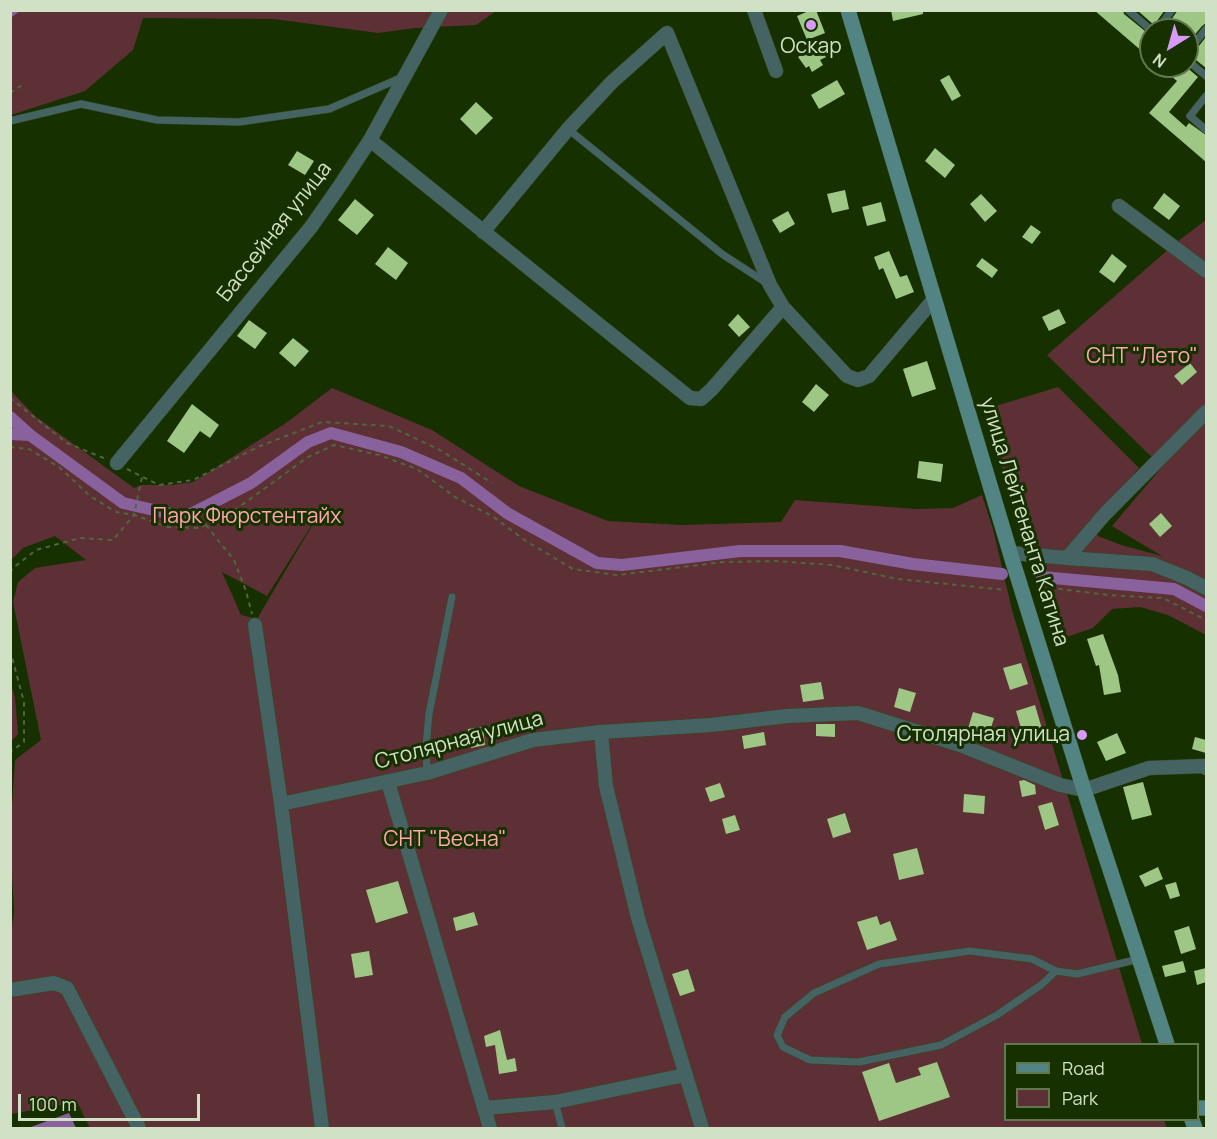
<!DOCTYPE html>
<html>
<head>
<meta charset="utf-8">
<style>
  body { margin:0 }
  #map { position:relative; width:1217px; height:1139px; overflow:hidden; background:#163000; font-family:Manrope,sans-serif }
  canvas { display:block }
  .frame { position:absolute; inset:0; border:12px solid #d1e1c6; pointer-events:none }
  .legend { position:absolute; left:1004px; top:1043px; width:195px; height:78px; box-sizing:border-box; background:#163000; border:2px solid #61774f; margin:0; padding:8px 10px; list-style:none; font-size:18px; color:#d1e1c6 }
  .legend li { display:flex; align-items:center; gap:12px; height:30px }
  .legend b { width:30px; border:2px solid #61774f }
  .north { position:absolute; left:1139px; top:18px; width:60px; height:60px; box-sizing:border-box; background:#163000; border:2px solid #61774f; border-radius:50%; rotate:217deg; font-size:16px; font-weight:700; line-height:24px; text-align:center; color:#d1e1c6 }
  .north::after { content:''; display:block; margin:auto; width:21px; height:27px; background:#d89af8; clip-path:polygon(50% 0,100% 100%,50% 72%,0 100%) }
  .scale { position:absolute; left:18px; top:1094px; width:182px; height:27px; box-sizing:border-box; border:3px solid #d1e1c6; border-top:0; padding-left:8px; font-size:18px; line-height:21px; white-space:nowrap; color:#d1e1c6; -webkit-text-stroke:4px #163000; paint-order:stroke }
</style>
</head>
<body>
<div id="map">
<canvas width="1217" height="1139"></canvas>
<div class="frame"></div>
<ul class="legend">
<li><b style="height:8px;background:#528483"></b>Road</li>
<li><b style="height:16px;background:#5d3035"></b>Park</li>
</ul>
<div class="north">N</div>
<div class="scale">100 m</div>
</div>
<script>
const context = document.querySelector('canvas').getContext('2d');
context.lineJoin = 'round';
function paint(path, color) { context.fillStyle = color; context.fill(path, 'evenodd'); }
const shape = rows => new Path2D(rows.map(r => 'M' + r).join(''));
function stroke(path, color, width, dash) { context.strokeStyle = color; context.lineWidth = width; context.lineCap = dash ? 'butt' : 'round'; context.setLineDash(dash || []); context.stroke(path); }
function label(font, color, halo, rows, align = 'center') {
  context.font = font + ' Manrope,sans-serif'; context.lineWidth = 6; context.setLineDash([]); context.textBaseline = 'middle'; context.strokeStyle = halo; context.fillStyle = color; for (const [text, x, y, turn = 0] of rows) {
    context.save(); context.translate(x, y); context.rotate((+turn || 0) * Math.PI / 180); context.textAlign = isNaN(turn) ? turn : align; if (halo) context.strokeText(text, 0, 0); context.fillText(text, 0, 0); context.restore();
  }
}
paint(shape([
  [11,11,496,11,476,25,415,28,378,33,274,19,143,18,133,50,85,91,11,115],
  [1206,220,1206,635,1168,615,1140,607,1112,609,1093,628,1061,639,1050,625,1023,539,987,417,996,406,1058,387,1139,468,1091,523,1098,536,1121,545,1162,556,1112,526,1162,467,1047,355,1178,241],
  [332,388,432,430,519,486,608,521,682,525,781,522,795,500,917,509,953,508,982,495,993,529,1012,610,1142,1044,1006,1044,1006,1120,1164,1120,1167,1128,90,1128,77,1102,11,1114,10,940,14,912,10,838,15,760,41,740,13,602,18,582,35,568,86,560,55,536,23,548,11,560,10,390,35,416,134,488,141,485,171,485,193,482,286,423],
  [323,507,257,619,241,615,222,572,267,596],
  [10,682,15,697,18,734,11,742]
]), '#5d3035');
paint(shape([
  [69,1113,76,1128,28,1128]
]), '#89629d');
stroke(shape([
  [10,16,18,10]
]), '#89629d', 4);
stroke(shape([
  [10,417,30,435,123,503,185,517,251,483,308,442,331,433,401,452,461,478,507,513,597,563,622,565,740,551,840,551,913,564,1002,574],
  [10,434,30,435],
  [1042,577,1174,589,1206,606]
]), '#89629d', 12);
paint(shape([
  [811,10,816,10,825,33,807,40,797,16],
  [891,10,923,10,923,14,893,21],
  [1094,10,1123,10,1124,14,1151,36,1151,59],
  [1137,10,1165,10,1154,25],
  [1178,10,1206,10,1206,23,1202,26,1187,44,1187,30,1164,30],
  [1206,37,1206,68,1191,56],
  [818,44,826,57,820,60,823,65,812,72,809,66,806,68,798,57],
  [1159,66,1185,66,1198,77,1169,112,1186,127,1189,123,1206,135,1206,162,1149,113,1177,81],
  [949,75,961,96,952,101,940,80],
  [837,80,845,94,819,109,811,95],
  [476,102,493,118,476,135,460,119],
  [935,148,955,165,945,178,925,161],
  [297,151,314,161,305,175,288,165],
  [845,190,849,209,832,213,827,194],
  [1164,193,1180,206,1169,220,1153,208],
  [981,194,997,211,985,222,970,204],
  [355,199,374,215,357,235,338,220],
  [881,202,886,221,867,226,862,207],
  [788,211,795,224,780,233,772,220],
  [1031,225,1041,232,1032,244,1022,237],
  [388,247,408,263,396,280,375,264],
  [889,251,900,277,907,275,914,292,896,299,883,268,879,270,874,257],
  [1112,254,1127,266,1114,283,1099,272],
  [982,258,998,270,992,278,976,266],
  [1059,309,1066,323,1049,331,1042,317],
  [738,314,750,327,739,337,728,325],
  [249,320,267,333,255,349,237,336],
  [293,338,309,351,295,367,279,353],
  [927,361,936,389,912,397,903,369],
  [1190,363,1197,372,1182,385,1174,376],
  [816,384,829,395,814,412,802,402],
  [192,404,219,425,210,438,200,431,184,453,167,441],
  [919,461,943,464,941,482,917,478],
  [1161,513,1172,526,1160,537,1149,524],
  [1103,634,1118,675,1121,692,1104,695,1099,665,1096,666,1087,639],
  [1021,663,1028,684,1010,690,1003,668],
  [821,682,824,699,803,702,800,685],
  [899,688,916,693,910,712,894,707],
  [1035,705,1042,729,1023,735,1016,711],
  [973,712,994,718,988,738,967,732],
  [816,724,835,724,835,737,816,736],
  [483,727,485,745,471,748,468,729],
  [764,732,766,745,744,749,742,736],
  [1117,733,1126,753,1106,761,1097,742],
  [1195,737,1206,740,1206,753,1192,749],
  [1024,780,1035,785,1036,794,1022,797,1019,781],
  [1143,782,1152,815,1132,820,1123,787],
  [720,783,725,797,710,802,705,788],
  [964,794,985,796,984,814,963,812],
  [1052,802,1059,825,1045,830,1038,806],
  [845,813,851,832,833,838,827,819],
  [735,815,740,830,726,834,722,819],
  [917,848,924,874,899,880,893,854],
  [1158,867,1163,879,1145,887,1139,876],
  [398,881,408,913,376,923,366,890],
  [1176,882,1180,896,1170,899,1165,885],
  [474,912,478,925,456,931,453,918],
  [877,916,880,925,890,921,897,940,867,950,857,922],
  [1189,926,1196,949,1181,954,1174,931],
  [369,951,373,975,355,978,351,954],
  [1183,961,1186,972,1165,977,1162,966],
  [1206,968,1206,982,1197,985,1194,971],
  [688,969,695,991,680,996,672,974],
  [500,1030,507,1060,515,1058,517,1071,499,1074,495,1045,486,1047,484,1036],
  [937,1062,950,1097,879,1121,862,1072,889,1063,896,1083,921,1075,918,1068]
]), '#9ec684');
const lane = shape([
  [1128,10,1151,30],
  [1157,30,1172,10],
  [1187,53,1206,29],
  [1187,60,1206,76],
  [1206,96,1190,116,1206,130],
  [10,121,81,104,157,120,239,122,329,109,403,77],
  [568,129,722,254,768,284],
  [427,773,426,746,429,714,452,597],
  [1056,971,1041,985,997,1015,941,1045,859,1062,810,1060,783,1047,777,1035,785,1017,814,993,879,964,970,951,1032,959,1056,971,1077,974,1139,959],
  [555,1102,562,1128]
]);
const street = shape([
  [754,10,776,71],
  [370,140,690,398,701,399,712,389,783,307],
  [1119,206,1206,271],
  [483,232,568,129,612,82,667,33,770,285,783,307,847,376,858,380,869,376,934,299],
  [117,463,311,227,339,187,370,140,441,10],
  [1011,553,1067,558,1104,515,1206,412],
  [1067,558,1152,564,1187,578,1206,588],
  [255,625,281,804,322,1128],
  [601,732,606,786,638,918,702,1128],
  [388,782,490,1128],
  [281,804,427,773,533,740,601,732,711,725,787,716,858,713,960,745,1060,785,1084,790,1149,768,1204,766,1206,768],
  [10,990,54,983,67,988,139,1128],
  [485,1108,555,1102,685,1075]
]);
const secondary = shape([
  [848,10,1012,559,1084,790,1167,1044],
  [1198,1108,1206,1108],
  [1192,1120,1195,1128]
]);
stroke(lane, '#344c20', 8);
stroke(street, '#344c20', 15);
stroke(secondary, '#344c20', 16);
stroke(shape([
  [10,93,25,83],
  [10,398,67,443,106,459],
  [10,447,29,449,59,467,90,496,116,512,134,515,168,527,199,528,228,515,308,457,334,445,379,455,417,469,455,497,492,516,526,541,573,569,617,575,724,562,776,561,832,565,898,579,1006,590],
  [127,469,159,485,193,480,260,446,322,422,389,426,440,450,492,483],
  [206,525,234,560,246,591,252,614],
  [10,573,13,568,36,550,80,538,113,540,134,515,142,477],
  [1038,595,1040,596,1043,587,1109,595,1163,598,1206,620],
  [10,650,24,702,24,742,10,752]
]), '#50673e', 2, [4.5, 4.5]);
stroke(lane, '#446362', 7);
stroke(street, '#446362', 14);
stroke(secondary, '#528483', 15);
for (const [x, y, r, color] of [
  [811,25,6,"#d89af8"],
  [1082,735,6,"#d89af8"]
]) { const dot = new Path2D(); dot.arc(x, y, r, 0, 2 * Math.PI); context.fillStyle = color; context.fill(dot); stroke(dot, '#163000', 2); }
label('21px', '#d1e1c6', '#163000', [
  ["Оскар",811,47],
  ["Столярная улица",1070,735,"right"]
]);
label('21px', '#d1e1c6', '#163000', [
  ["Бассейная улица",275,232,-52],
  ["улица Лейтенанта Катина",1024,522,73],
  ["Столярная улица",459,741,-15]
]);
label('21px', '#ffa7af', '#163000', [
  ["СНТ \"Лето\"",1142,357],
  ["Парк Фюрстентайх",247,517],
  ["СНТ \"Весна\"",445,840]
]);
</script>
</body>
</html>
